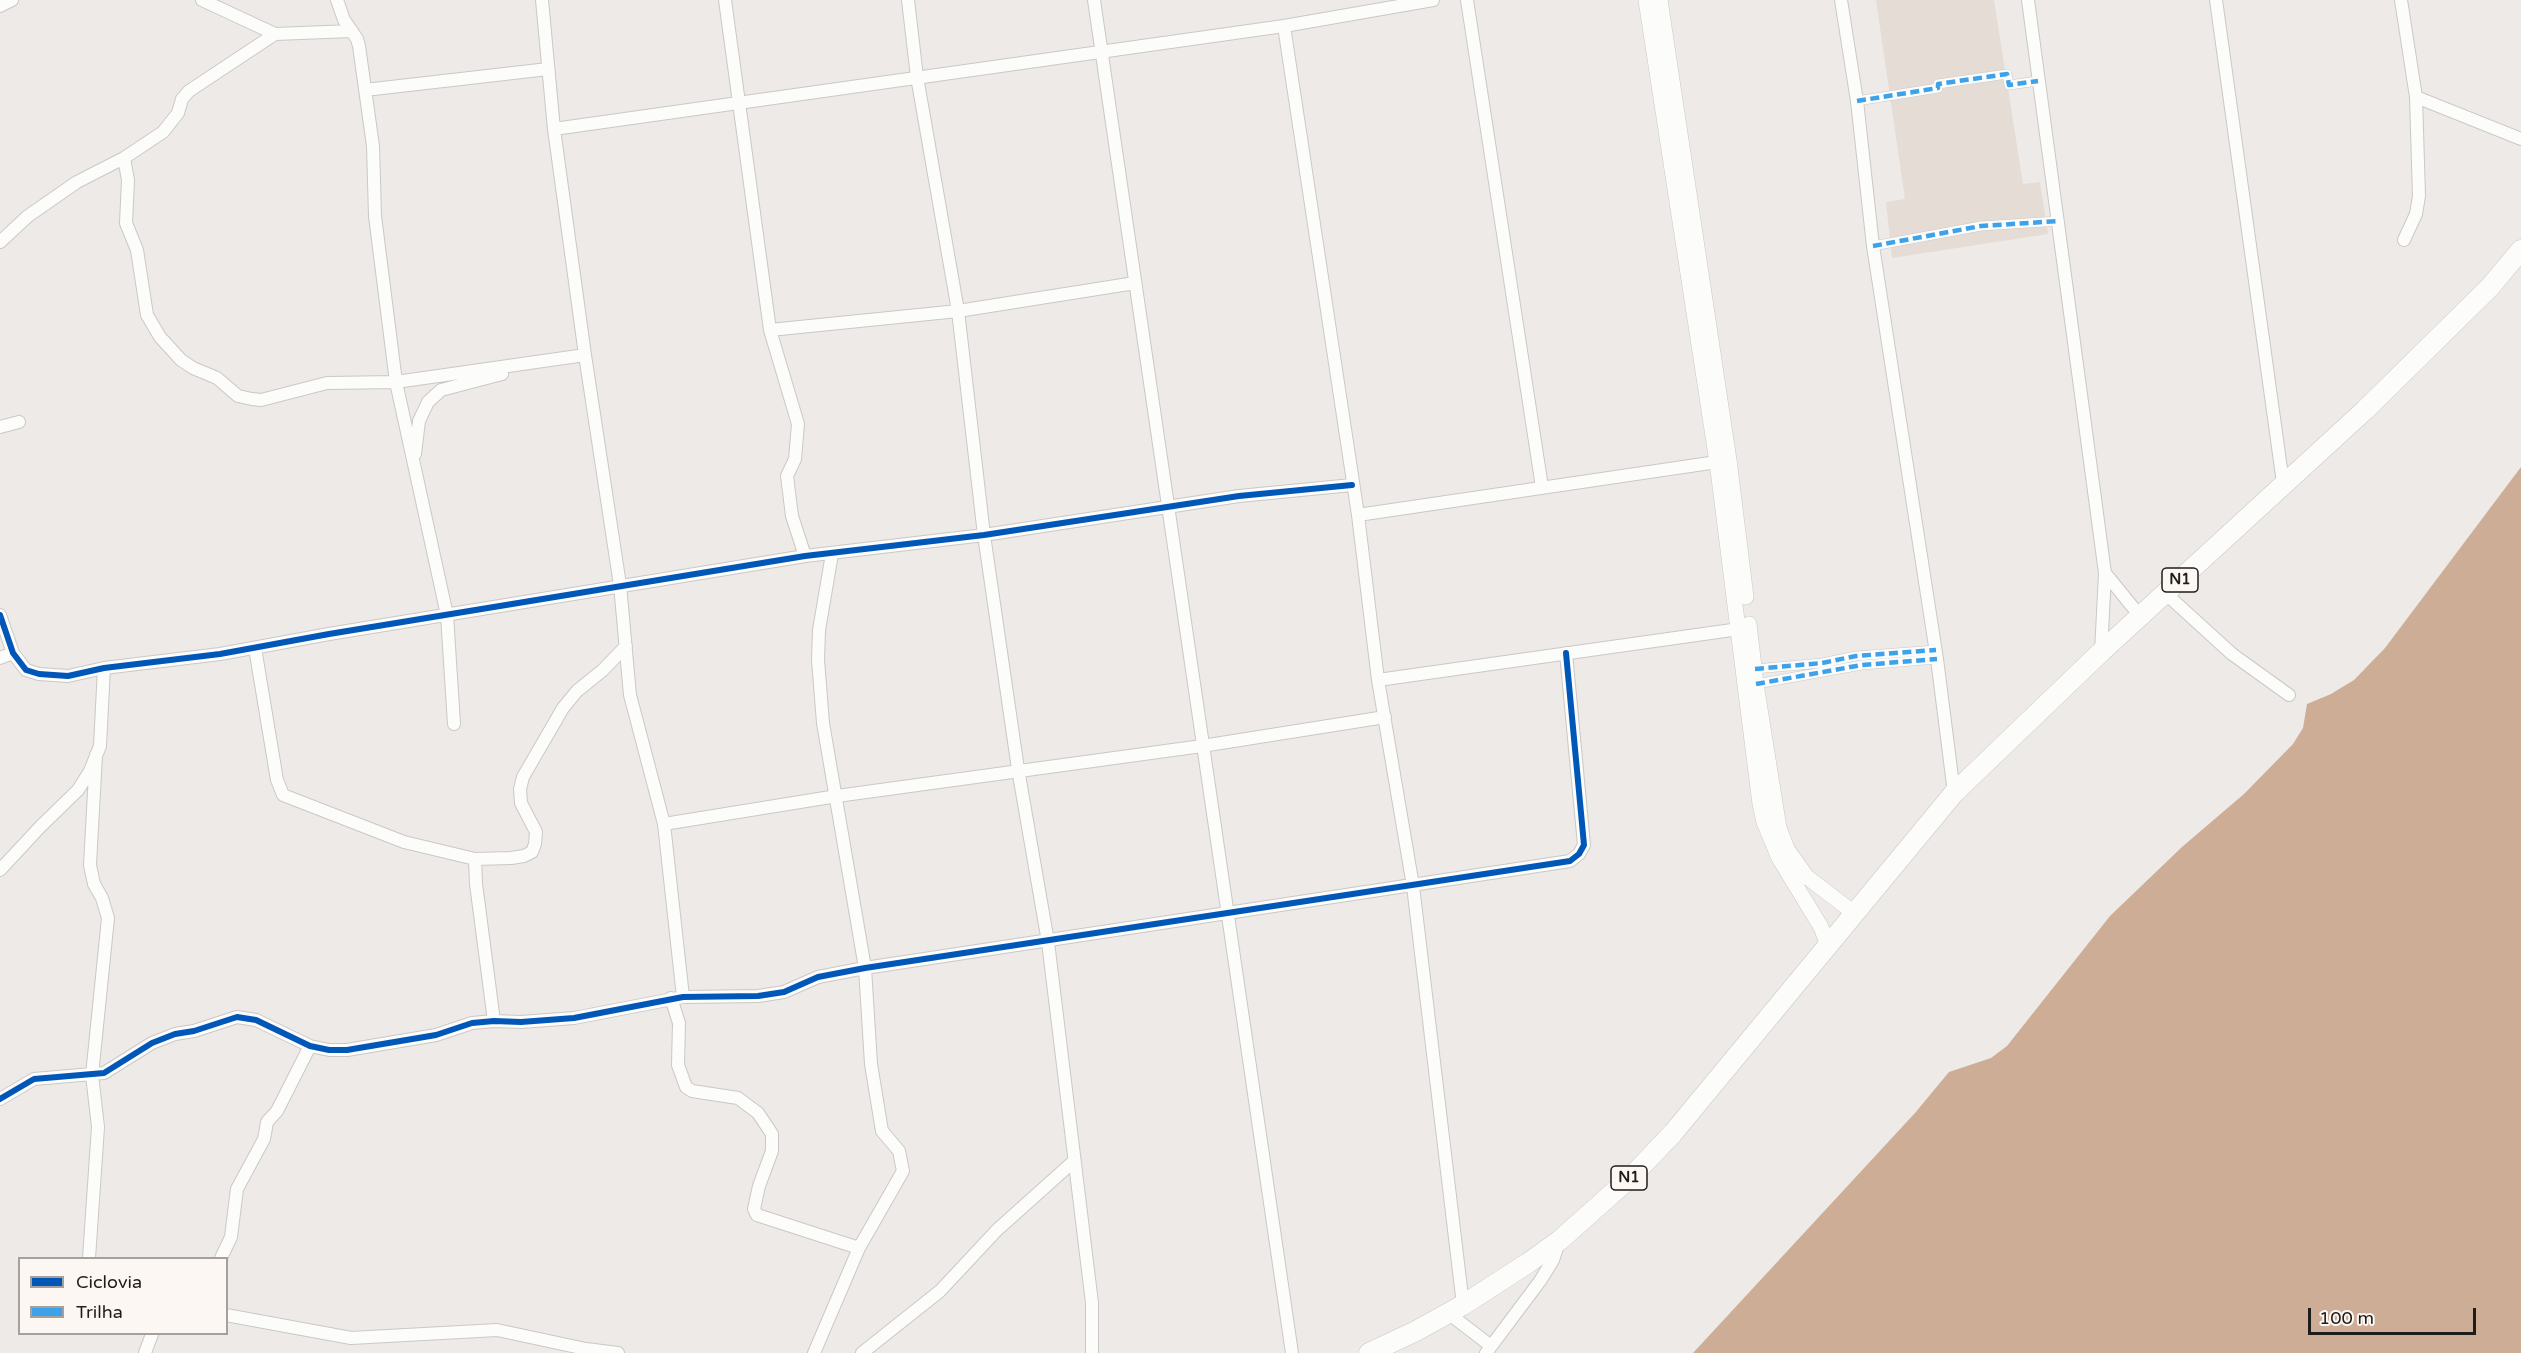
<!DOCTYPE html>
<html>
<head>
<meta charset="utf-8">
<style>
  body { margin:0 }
  #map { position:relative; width:2521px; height:1353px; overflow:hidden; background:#edeae7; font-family:"Varela Round",sans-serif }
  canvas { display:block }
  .legend { position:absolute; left:18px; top:1257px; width:210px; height:78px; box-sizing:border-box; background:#fdf7f3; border:2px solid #a4a09d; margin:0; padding:8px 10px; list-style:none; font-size:18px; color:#1f1d1b }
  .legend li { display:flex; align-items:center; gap:12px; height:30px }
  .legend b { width:30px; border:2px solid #a4a09d }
  .scale { position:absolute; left:2308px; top:1308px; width:168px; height:27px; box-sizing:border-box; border:3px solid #1f1d1b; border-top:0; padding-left:8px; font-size:18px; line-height:21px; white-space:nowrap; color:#1f1d1b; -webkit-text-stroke:4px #fdf7f3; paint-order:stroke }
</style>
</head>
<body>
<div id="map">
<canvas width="2521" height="1353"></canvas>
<ul class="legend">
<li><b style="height:8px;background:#0057b8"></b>Ciclovia</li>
<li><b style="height:8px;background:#3da2ea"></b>Trilha</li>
</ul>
<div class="scale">100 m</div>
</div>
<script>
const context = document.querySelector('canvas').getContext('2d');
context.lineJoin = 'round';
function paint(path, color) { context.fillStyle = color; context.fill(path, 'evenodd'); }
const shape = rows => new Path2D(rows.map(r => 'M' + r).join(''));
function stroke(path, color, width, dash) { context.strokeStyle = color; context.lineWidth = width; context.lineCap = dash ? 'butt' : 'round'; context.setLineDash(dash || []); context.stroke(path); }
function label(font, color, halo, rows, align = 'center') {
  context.font = font + ' "Varela Round",sans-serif'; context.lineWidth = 6; context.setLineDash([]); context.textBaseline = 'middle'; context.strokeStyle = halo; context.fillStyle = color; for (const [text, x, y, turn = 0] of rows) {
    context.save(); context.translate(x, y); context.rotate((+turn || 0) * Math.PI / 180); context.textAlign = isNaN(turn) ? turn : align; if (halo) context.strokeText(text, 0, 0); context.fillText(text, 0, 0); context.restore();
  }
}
paint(shape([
  [1876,0,1994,0,2023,184,2040,182,2048,234,1892,258,1886,202,1905,199]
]), '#e5dcd6');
paint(shape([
  [2521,467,2521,1353,1693,1353,1915,1113,1949,1072,1991,1058,2007,1046,2110,916,2182,847,2244,794,2293,744,2303,728,2307,704,2331,694,2354,680,2385,648]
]), '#cdad95');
const pedestrian = shape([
  [1857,101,1938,88,1938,84,2007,74,2009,85,2038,81],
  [1873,246,1981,226,2059,221],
  [1755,669,1822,663,1856,656,1936,650],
  [1756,684,1862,665,1937,659]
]);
const minor = shape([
  [202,0,275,34,352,31],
  [542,0,554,129,585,355,620,585,630,695,664,824,683,997],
  [725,0,770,330,798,424,795,459,787,476,792,516,805,556],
  [908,0,917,77,958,311,984,535,1018,769,1048,942,1092,1303,1092,1353],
  [1094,0,1292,1353],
  [1467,0,1542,487],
  [1841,0,1857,101,1873,246,1937,659,1954,793],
  [2028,0,2105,573,2101,652],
  [2216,0,2283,483],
  [2401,0,2416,97,2419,196,2416,214,2404,240],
  [0,6,12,0],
  [1284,26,1358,515,1378,680,1413,886,1463,1305],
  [365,90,548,69],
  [2416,97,2521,139],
  [554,129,1284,26,1433,0],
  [124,158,128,180,126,223,137,250,147,315,160,337,181,360,193,368,217,378,238,396,252,399,261,400,327,383,396,382,375,216,373,146,359,46,357,39,344,20,337,0],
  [0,242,28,216,77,182,124,158,163,132,178,113,182,99,189,91,275,34],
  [770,330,958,311,1135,283],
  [0,427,19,422],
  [415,454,419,421,428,402,441,390,502,374],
  [1358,515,1717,462],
  [2105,573,2140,616],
  [2165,593,2232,654,2289,695],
  [0,615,13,653,26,670,39,674,68,676,104,668,220,654,329,634,805,556,984,535,1239,496,1352,485],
  [255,648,277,780,283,795,404,842,475,859,511,858,524,856,532,852,535,844,536,832,521,803,520,789,523,777,563,708,577,691,603,670,626,646],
  [0,658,13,653],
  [1378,680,1739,629],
  [454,724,447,615,396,382,585,355],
  [664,824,837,796,1202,746,1385,717],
  [475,859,476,884,494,1021],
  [0,870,40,827,78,790,90,771,100,746,104,668],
  [671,998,679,1023,678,1065,686,1087,692,1091,738,1098,758,1113,772,1134,772,1151,759,1186,754,1209,757,1215,859,1248],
  [0,1099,34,1079,104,1073,152,1043,175,1034,194,1031,237,1017,256,1020,310,1046,329,1050,347,1050,436,1035,472,1023,494,1021,521,1022,574,1018,683,997,758,996,784,992,818,977,865,968,1570,861,1579,854,1584,845,1566,653],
  [89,1258,98,1127,92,1075,108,918,102,898,94,884,90,865,96,755],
  [221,1258,231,1237,237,1189,264,1139,267,1122,277,1111,310,1046],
  [1448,1313,1491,1346],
  [226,1315,351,1338,497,1330,586,1349,618,1353],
  [145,1353,152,1334],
  [814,1353,859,1248,903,1171,899,1151,882,1131,871,1064,865,968,823,723,818,660,819,630,832,554],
  [862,1353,940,1291,997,1230,1074,1161],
  [1486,1353,1540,1281,1553,1260,1559,1242]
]);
const tertiary = shape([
  [1646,0,1717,462,1760,804,1764,822,1779,858,1821,927,1828,945],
  [1660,0,1729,460,1746,597],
  [1749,624,1756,684,1779,828,1787,849,1807,877,1854,913]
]);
const trunk = shape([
  [1369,1353,1416,1331,1463,1305,1528,1263,1560,1240,1633,1175,1673,1133,1954,793,2101,652,2365,410,2490,287,2521,250]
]);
stroke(pedestrian, '#cbc8c6', 10);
stroke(minor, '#cbc8c6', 14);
stroke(tertiary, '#cbc8c6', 16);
stroke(trunk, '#cbc8c6', 21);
stroke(pedestrian, '#fcfcfb', 9);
stroke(minor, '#fcfcfb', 12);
stroke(tertiary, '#fcfcfb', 15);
stroke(trunk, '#fcfcfb', 20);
stroke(shape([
  [1857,101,1938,88,1938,84,2007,74,2009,85,2038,81],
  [1873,246,1981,226,2059,221],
  [1755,669,1822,663,1856,656,1936,650],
  [1756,684,1862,665,1937,659]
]), '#3da2ea', 4.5, [9, 4.5]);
stroke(shape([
  [0,615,13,653,26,670,39,674,68,676,104,668,220,654,329,634,805,556,984,535,1239,496,1352,485],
  [0,1099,34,1079,104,1073,152,1043,175,1034,194,1031,237,1017,256,1020,310,1046,329,1050,347,1050,436,1035,472,1023,494,1021,521,1022,574,1018,683,997,758,996,784,992,818,977,865,968,1570,861,1579,854,1584,845,1566,653]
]), '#0057b8', 6);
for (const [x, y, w] of [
  [2180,580,36],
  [1629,1178,36]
]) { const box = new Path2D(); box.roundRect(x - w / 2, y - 12, w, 24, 4.5); context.fillStyle = '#fdf7f3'; context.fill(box); stroke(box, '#1f1d1b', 1.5); }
label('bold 15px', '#1f1d1b', null, [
  ["N1",2180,580],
  ["N1",1629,1178]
]);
</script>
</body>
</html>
